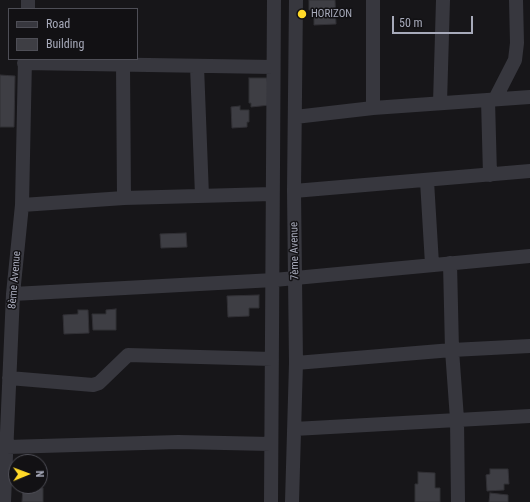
<!DOCTYPE html>
<html>
<head>
<meta charset="utf-8">
<style>
  body { margin:0 }
  #map { position:relative; width:530px; height:502px; overflow:hidden; background:#171619; font-family:"Roboto Condensed",sans-serif }
  canvas { display:block }
  .legend { position:absolute; left:8px; top:8px; width:130px; height:52px; box-sizing:border-box; background:#121114; border:1px solid #4e4e56; margin:0; padding:5px 7px; list-style:none; font-size:12px; color:#a7aaba }
  .legend li { display:flex; align-items:center; gap:8px; height:20px }
  .legend b { width:20px; border:1px solid #4e4e56 }
  .north { position:absolute; left:8px; top:454px; width:40px; height:40px; box-sizing:border-box; background:#121114; border:1px solid #4e4e56; border-radius:50%; rotate:89deg; font-size:11px; font-weight:700; line-height:16px; text-align:center; color:#a7aaba }
  .north::after { content:''; display:block; margin:auto; width:14px; height:18px; background:#ffd928; clip-path:polygon(50% 0,100% 100%,50% 72%,0 100%) }
  .scale { position:absolute; left:392px; top:16px; width:81px; height:18px; box-sizing:border-box; border:2px solid #a7aaba; border-top:0; padding-left:5px; font-size:12px; line-height:14px; white-space:nowrap; color:#a7aaba; -webkit-text-stroke:3px #121114; paint-order:stroke }
</style>
</head>
<body>
<div id="map">
<canvas width="530" height="502"></canvas>
<ul class="legend">
<li><b style="height:5px;background:#37373e"></b>Road</li>
<li><b style="height:11px;background:#3e3e44"></b>Building</li>
</ul>
<div class="north">N</div>
<div class="scale">50 m</div>
</div>
<script>
const context = document.querySelector('canvas').getContext('2d');
context.lineJoin = 'round';
function paint(path, color) { context.fillStyle = color; context.fill(path, 'evenodd'); }
const shape = rows => new Path2D(rows.map(r => 'M' + r).join(''));
function stroke(path, color, width, dash) { context.strokeStyle = color; context.lineWidth = width; context.lineCap = dash ? 'butt' : 'round'; context.setLineDash(dash || []); context.stroke(path); }
function label(font, color, halo, rows, align = 'center') {
  context.font = font + ' "Roboto Condensed",sans-serif'; context.lineWidth = 3; context.setLineDash([]); context.textBaseline = 'middle'; context.strokeStyle = halo; context.fillStyle = color; for (const [text, x, y, turn = 0] of rows) {
    context.save(); context.translate(x, y); context.rotate((+turn || 0) * Math.PI / 180); context.textAlign = isNaN(turn) ? turn : align; if (halo) context.strokeText(text, 0, 0); context.fillText(text, 0, 0); context.restore();
  }
}
const building = shape([
  [309,0,335,0,336,24,314,25,314,10,309,10,309,0],
  [0,75,15,76,14,127,0,127,0,75],
  [249,78,267,78,270,105,251,107,251,103,249,103,249,78],
  [240,106,240,110,249,110,249,122,247,122,247,127,232,128,231,107,240,106],
  [186,233,187,247,161,248,160,234,186,233],
  [259,295,259,308,249,308,249,316,228,317,227,296,259,295],
  [116,309,116,330,93,330,92,314,106,314,106,310,116,309],
  [78,310,88,310,89,333,64,334,63,315,78,314,78,310],
  [490,469,508,469,509,484,504,484,504,490,487,491,486,475,490,474,490,469],
  [418,472,435,473,435,488,440,488,440,502,415,502,415,484,418,484,418,472],
  [23,487,43,488,43,502,22,502,23,487],
  [490,493,508,495,508,502,489,502,490,493]
]);
paint(building, '#3e3e44');
stroke(building, '#313035', 1);
stroke(shape([
  [28,9,28,0],
  [24,63,273,67],
  [123,65,124,198],
  [197,66,202,196],
  [495,99,515,60,517,43,516,0],
  [488,100,490,175],
  [440,103,443,0],
  [373,108,373,0],
  [295,117,373,108,530,97],
  [427,181,432,264],
  [294,191,530,171],
  [22,205,124,198,272,194],
  [450,263,452,350,457,419,458,502],
  [13,294,274,280,530,256],
  [296,363,452,350,530,346],
  [9,378,93,385,99,383,128,355,272,359],
  [294,429,530,416],
  [7,447,178,442,271,444],
  [4,502,13,294,22,205,25,59],
  [271,502,274,0],
  [292,502,296,363,294,191,296,0]
]), '#37373e', 14);
for (const [x, y, r, color] of [
  [302,14,5,"#ffd928"]
]) { const dot = new Path2D(); dot.arc(x, y, r, 0, 2 * Math.PI); context.fillStyle = color; context.fill(dot); stroke(dot, '#121114', 1.5); }
label('11px', '#a7aaba', '#121114', [
  ["HORIZON",311,14]
], 'left');
label('11px', '#a7aaba', '#121114', [
  ["7ème Avenue",295,251,-91],
  ["8ème Avenue",15,280,-85]
]);
</script>
</body>
</html>
